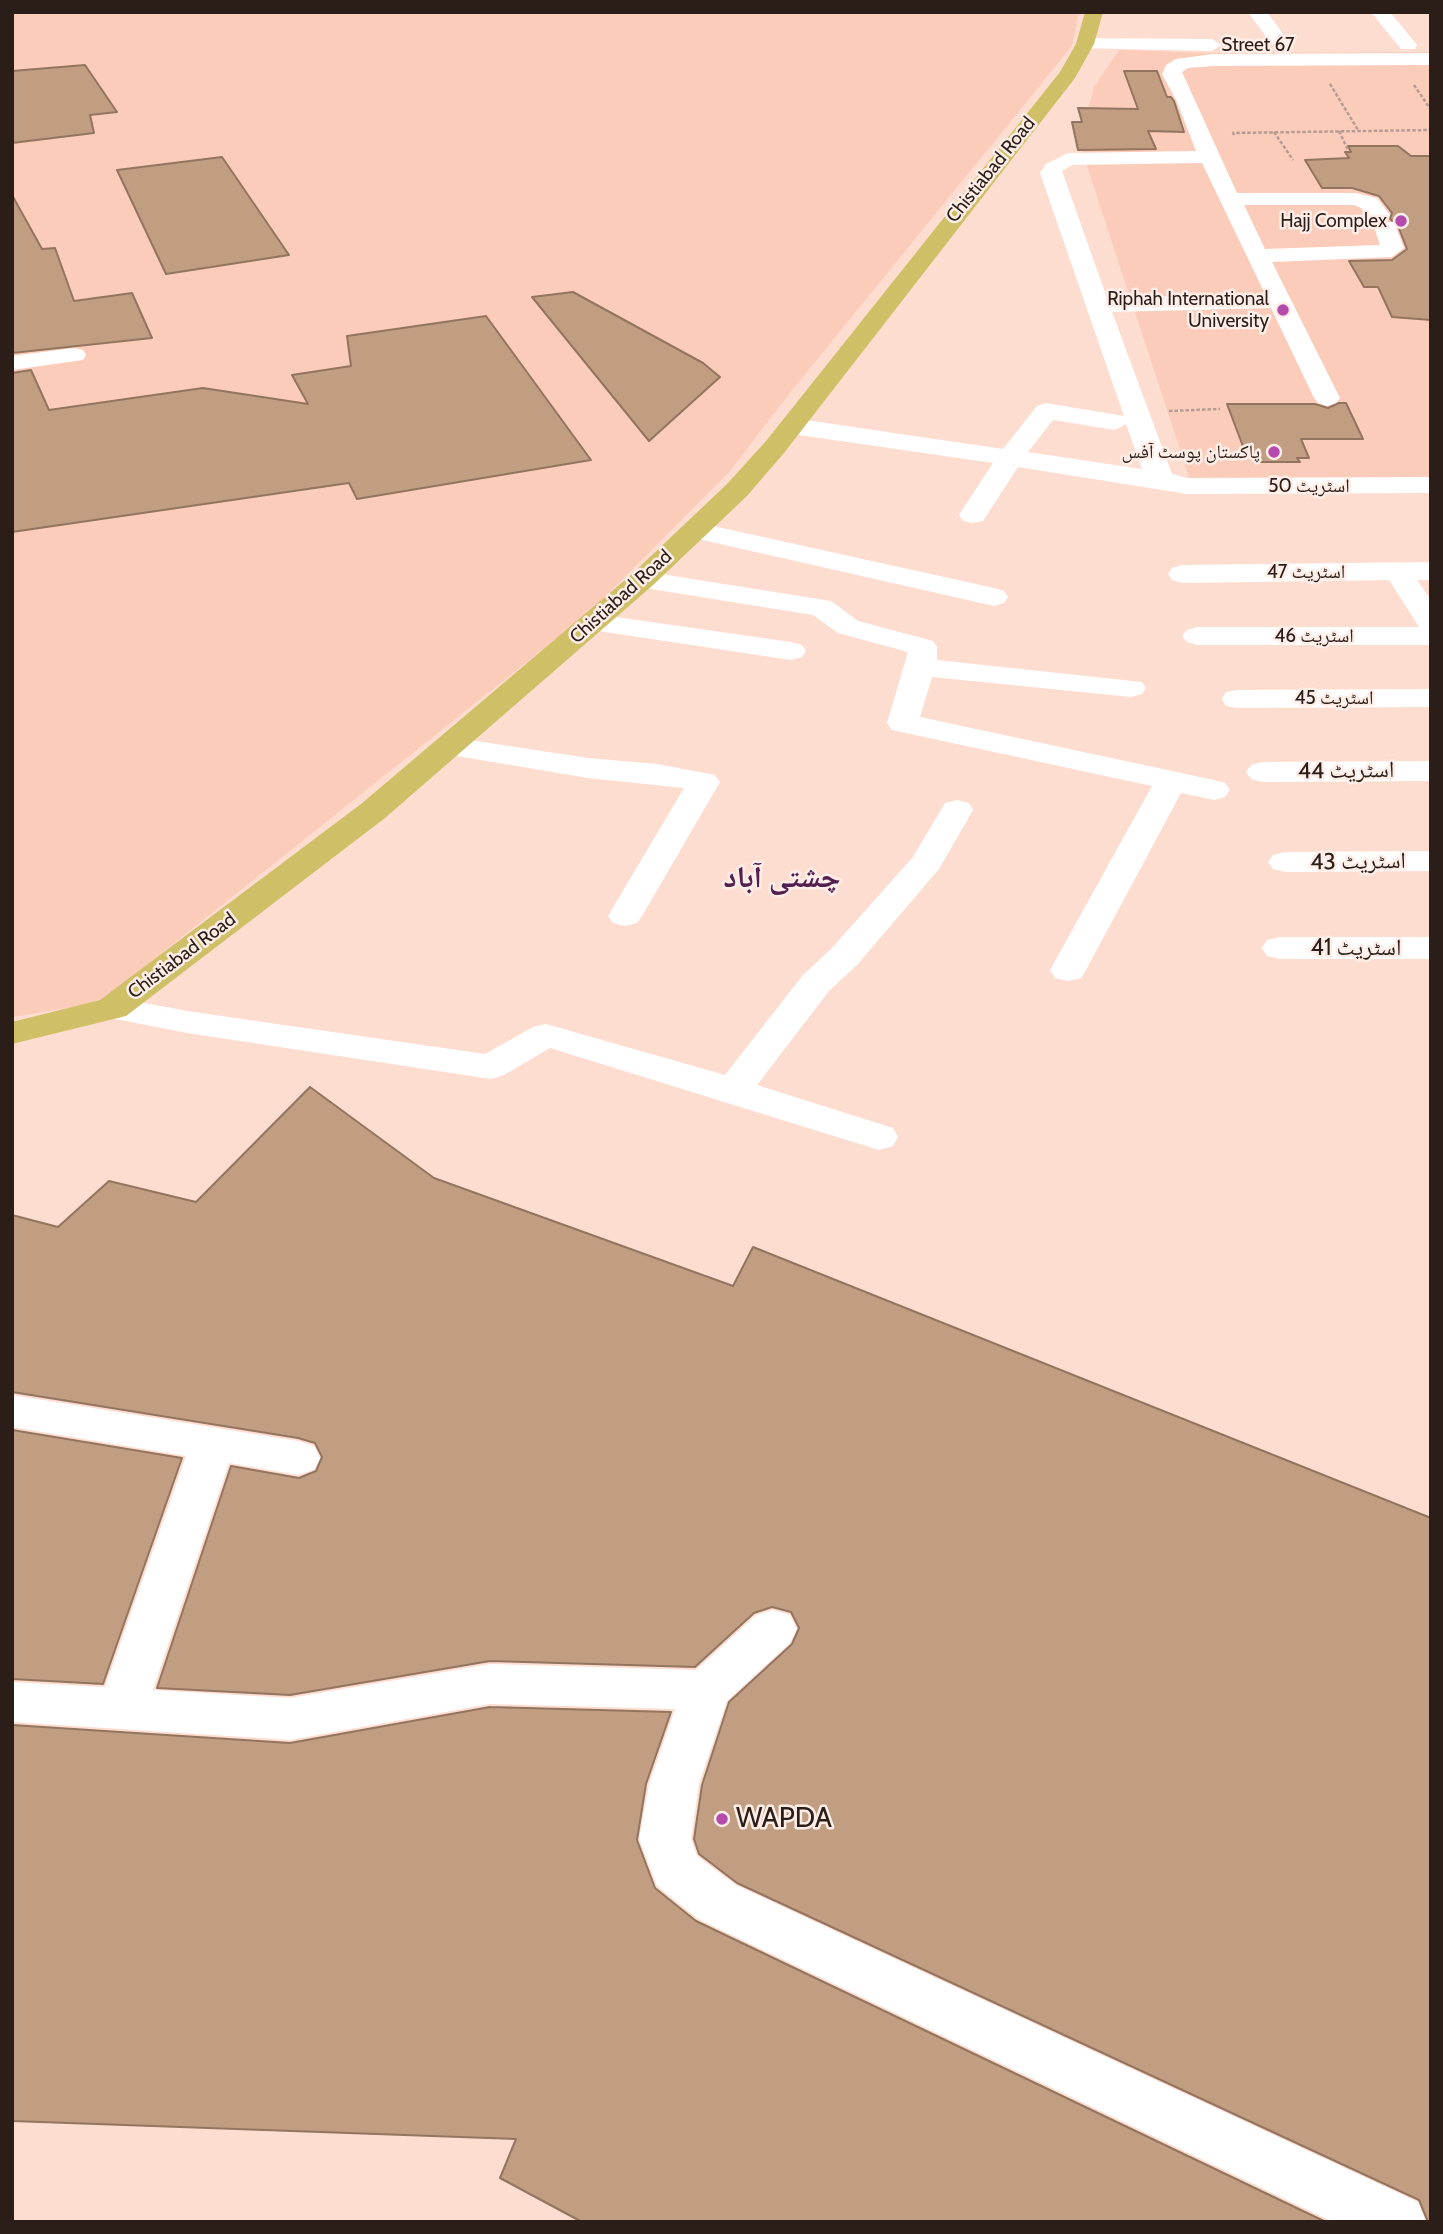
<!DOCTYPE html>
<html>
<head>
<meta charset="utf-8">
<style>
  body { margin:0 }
  #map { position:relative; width:1443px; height:2234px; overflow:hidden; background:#feddd1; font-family:Cabin,sans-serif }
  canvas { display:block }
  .frame { position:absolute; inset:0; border:14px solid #2b1d17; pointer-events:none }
</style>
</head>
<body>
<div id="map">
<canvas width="1443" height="2234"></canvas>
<div class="frame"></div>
</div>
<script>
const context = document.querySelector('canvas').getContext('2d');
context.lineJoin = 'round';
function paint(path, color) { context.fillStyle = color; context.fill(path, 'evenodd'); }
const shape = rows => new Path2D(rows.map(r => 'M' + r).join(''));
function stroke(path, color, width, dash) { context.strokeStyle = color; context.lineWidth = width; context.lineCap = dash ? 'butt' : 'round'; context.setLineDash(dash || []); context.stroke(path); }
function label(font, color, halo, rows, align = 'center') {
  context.font = font + ' Cabin,"Noto Naskh Arabic",sans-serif'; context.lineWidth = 5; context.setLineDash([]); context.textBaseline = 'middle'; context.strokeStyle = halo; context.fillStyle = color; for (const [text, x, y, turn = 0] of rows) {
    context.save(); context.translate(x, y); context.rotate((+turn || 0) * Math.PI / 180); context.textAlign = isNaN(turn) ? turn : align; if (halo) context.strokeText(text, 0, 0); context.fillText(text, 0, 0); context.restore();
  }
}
paint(shape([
  [12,12,1079,12,1072,46,789,394,730,471,591,611,99,1003,12,1017],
  [1119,50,1212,53,1431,52,1431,479,1191,483,1079,142,1094,87]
]), '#fcccba');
const building = shape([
  [85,65,117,112,90,115,94,133,12,143,12,71,85,65],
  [1124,71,1157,71,1167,97,1171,97,1174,101,1184,132,1148,131,1156,149,1078,150,1072,122,1082,122,1078,108,1138,109,1124,71],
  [1348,146,1398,146,1411,156,1431,156,1431,320,1392,317,1378,287,1364,287,1349,261,1392,260,1407,249,1398,226,1390,219,1392,213,1379,196,1352,188,1322,188,1305,160,1349,158,1345,152,1351,152,1348,146],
  [222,157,289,255,166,274,117,170,222,157],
  [12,195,42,249,55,248,74,301,132,293,152,338,12,353,12,195],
  [573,292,703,363,720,377,649,441,532,297,573,292],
  [486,316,591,460,357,499,349,483,12,532,12,373,31,370,49,410,203,388,308,404,292,375,351,366,347,336,486,316],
  [1339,403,1346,403,1363,439,1301,439,1309,458,1297,458,1300,462,1258,462,1256,457,1247,457,1227,404,1315,404,1328,408,1339,403],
  [310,1087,434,1178,733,1286,753,1247,1431,1518,1431,2222,1428,2222,1419,2200,737,1883,699,1854,694,1839,702,1785,729,1702,792,1644,799,1628,791,1612,772,1607,754,1613,695,1667,490,1661,290,1695,157,1688,231,1466,299,1478,316,1471,322,1457,315,1443,298,1438,12,1392,12,1215,58,1227,109,1181,196,1202,310,1087],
  [12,1430,182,1458,103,1684,12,1679,12,1430],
  [490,1707,671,1712,646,1784,637,1840,655,1888,696,1921,1326,2222,582,2222,500,2178,516,2139,12,2121,12,1725,290,1743,490,1707]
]);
paint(building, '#c19d82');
stroke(building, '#93755f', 2);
stroke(shape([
  [1330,84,1358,130],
  [1414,85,1431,110],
  [1339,131,1348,150],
  [1274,132,1293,160],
  [1234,135,1233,133,1431,130],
  [1169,411,1220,409]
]), '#b69c92', 2.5, [3.5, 2]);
paint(shape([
  [1248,12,1267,12,1291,45,1289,49,1275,49,1248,12],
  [1371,12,1390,12,1417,45,1415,49,1401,49,1371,12],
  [1085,38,1212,39,1221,45,1212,51,1078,48,1076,44,1085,38],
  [1431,53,1431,65,1213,66,1188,68,1182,72,1237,193,1356,193,1377,198,1390,215,1387,220,1379,222,1371,220,1361,208,1354,205,1244,205,1265,249,1380,245,1374,227,1377,222,1393,222,1396,227,1404,248,1392,257,1272,262,1340,398,1336,403,1327,406,1318,403,1314,398,1271,308,1112,312,1172,474,1187,478,1431,477,1431,493,1187,494,1018,467,983,521,973,523,963,521,959,515,993,463,792,434,783,431,779,426,783,421,792,418,1003,449,1037,406,1046,403,1124,416,1040,173,1046,164,1068,153,1196,151,1177,102,1162,74,1166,65,1176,59,1213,54,1431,53],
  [1202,163,1265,294,1107,298,1062,171,1072,165,1202,163],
  [1053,420,1115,430,1126,424,1142,469,1028,452,1053,420],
  [74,348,83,350,86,355,83,360,12,370,12,356,74,348],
  [695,522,994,588,1004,591,1008,597,1004,603,994,606,685,536,681,530,685,524,695,522],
  [1431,562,1431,580,1417,580,1431,600,1431,645,1197,645,1187,642,1182,636,1187,630,1197,627,1419,627,1389,580,1182,583,1172,580,1168,574,1172,568,1182,565,1431,562],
  [642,571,831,601,858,621,933,641,937,647,937,660,1142,682,1146,688,1142,694,1131,697,932,677,920,717,1214,780,1225,783,1230,790,1225,797,1214,800,1181,793,1086,970,1081,978,1068,981,1055,978,1050,970,1152,786,892,730,887,723,908,652,838,633,813,615,632,586,628,580,632,574,642,571],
  [595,614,791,642,802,645,806,651,802,657,791,660,585,629,580,623,585,617,595,614],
  [1431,689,1431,707,1237,708,1226,706,1222,699,1226,692,1237,690,1431,689],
  [450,737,588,758,657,764,715,775,720,782,642,916,637,923,625,926,613,923,608,916,684,788,588,778,439,753,434,746,439,739,450,737],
  [1431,761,1431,781,1262,782,1251,779,1246,772,1251,765,1262,762,1431,761],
  [957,800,969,803,973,810,939,869,857,965,829,991,757,1085,893,1128,898,1137,893,1146,879,1150,550,1048,504,1075,491,1079,187,1033,100,1016,95,1008,100,1000,113,997,187,1011,485,1054,533,1027,546,1024,725,1075,803,975,831,949,913,857,945,803,957,800],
  [1431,851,1431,871,1285,872,1273,869,1268,862,1273,855,1285,852,1431,851],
  [1280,937,1431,937,1431,959,1280,959,1267,956,1262,948,1267,940,1280,937],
  [12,1395,298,1441,314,1446,320,1458,314,1470,298,1475,229,1463,153,1690,290,1698,490,1664,696,1670,756,1615,773,1610,790,1615,797,1629,790,1643,727,1701,699,1784,691,1839,697,1856,736,1885,1418,2202,1426,2222,1333,2222,698,1919,657,1886,639,1839,649,1784,675,1709,490,1704,290,1740,12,1722,12,1682,105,1687,186,1456,12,1427,12,1395]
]), '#fff');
paint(shape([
  [1085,12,1103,12,1094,44,1075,78,784,453,747,496,652,586,385,818,126,1016,12,1044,12,1022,100,1000,361,804,632,574,727,484,766,441,1060,72,1076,44,1085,12]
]), '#cfc068');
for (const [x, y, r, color] of [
  [1401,221,7,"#b44bad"],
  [1283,310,7,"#b44bad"],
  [1274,452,7,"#b44bad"],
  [722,1819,7,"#b44bad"]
]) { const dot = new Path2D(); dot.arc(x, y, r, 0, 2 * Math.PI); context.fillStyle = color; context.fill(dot); stroke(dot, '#ffeee8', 2.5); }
label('19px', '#2b1d17', '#ffeee8', [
  ["Street 67",1258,45],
  ["Chistiabad Road",991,170,-51],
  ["اسٹریٹ 50",1309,486],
  ["اسٹریٹ 47",1306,572],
  ["Chistiabad Road",621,597,-42],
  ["اسٹریٹ 46",1314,636],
  ["اسٹریٹ 45",1334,698],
  ["Chistiabad Road",182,956,-37]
]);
label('19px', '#2b1d17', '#ffeee8', [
  ["Hajj Complex",1387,221],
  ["Riphah International",1269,299],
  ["University",1269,321],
  ["پاکستان پوسٹ آفس",1260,452]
], 'right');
label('23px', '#2b1d17', '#ffeee8', [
  ["اسٹریٹ 44",1346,771,-1],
  ["اسٹریٹ 43",1358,862,-1],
  ["اسٹریٹ 41",1356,948]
]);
label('28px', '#2b1d17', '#ffeee8', [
  ["WAPDA",736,1819]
], 'left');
label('bold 30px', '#521f4f', '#ffeee8', [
  ["چشتی آباد",782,878]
]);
</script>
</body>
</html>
